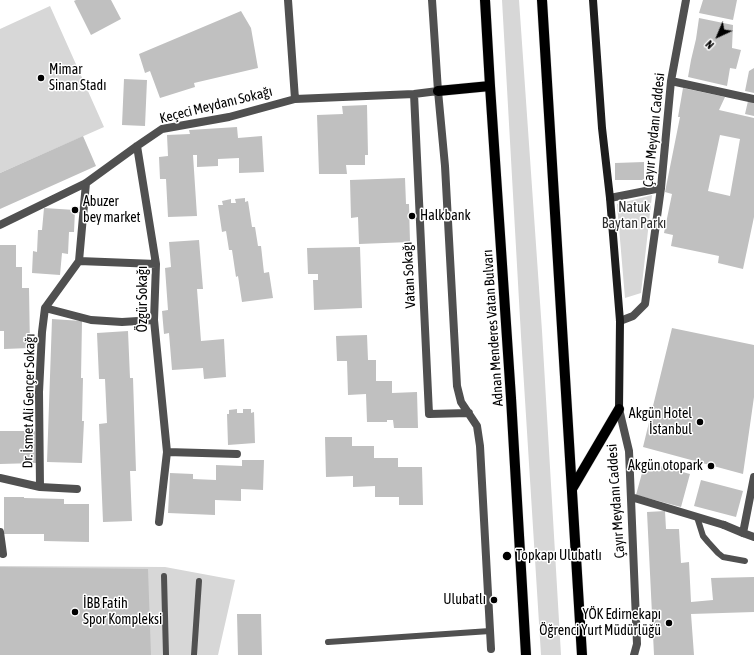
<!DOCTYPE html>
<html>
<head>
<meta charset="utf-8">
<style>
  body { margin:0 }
  #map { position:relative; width:754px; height:655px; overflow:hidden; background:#fff; font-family:"Asap Condensed",sans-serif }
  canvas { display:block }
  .north { position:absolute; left:698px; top:16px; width:40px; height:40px; -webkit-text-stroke:3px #fff; paint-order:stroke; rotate:224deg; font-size:11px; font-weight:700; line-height:16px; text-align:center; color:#000 }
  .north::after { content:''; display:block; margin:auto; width:14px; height:18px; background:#000; clip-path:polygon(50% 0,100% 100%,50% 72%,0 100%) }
</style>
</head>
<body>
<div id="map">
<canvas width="754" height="655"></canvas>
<div class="north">N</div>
</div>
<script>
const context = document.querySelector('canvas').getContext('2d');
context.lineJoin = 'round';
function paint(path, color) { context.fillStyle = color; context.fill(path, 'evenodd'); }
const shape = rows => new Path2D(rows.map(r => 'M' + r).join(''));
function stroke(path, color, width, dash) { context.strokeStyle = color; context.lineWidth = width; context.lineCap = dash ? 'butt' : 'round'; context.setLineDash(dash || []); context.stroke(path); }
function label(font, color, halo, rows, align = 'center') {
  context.font = font + ' "Asap Condensed",sans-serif'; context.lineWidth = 3; context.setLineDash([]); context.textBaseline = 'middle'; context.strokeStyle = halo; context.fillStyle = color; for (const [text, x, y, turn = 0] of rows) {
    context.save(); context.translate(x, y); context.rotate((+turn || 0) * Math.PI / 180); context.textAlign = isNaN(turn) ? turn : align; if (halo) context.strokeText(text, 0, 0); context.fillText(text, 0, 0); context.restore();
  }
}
paint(shape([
  [502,0,519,0,542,331,561,655,541,655,521,336],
  [50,6,104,127,0,173,0,29],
  [652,195,641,293,625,298,617,204],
  [0,566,165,567,235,580,218,655,0,655]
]), '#d7d7d7');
paint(shape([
  [76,0,111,0,121,19,91,35,74,1],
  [703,0,737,0,733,20,699,13],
  [241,11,251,28,258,68,194,83,195,87,160,98,150,71,145,73,139,54],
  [699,18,733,25,732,48,741,50,736,69,730,68,727,86,688,77,691,60,696,39],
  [754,68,754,93,745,91,749,71],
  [124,79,147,80,145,126,122,125],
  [683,88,725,97,719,110,754,118,754,217,743,269,718,263,719,256,671,246,673,235,664,233,672,194,665,192,680,117,678,117],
  [720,135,740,139,730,196,708,191],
  [748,101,754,102,754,116,745,114],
  [367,105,368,155,365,155,365,165,346,165,347,174,319,174,317,115,343,114,342,106],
  [237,127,238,138,262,136,264,172,239,173,239,158,218,159,218,166,197,167,197,155,193,155,197,216,168,217,166,179,160,179,159,157,168,156,167,135,190,134,189,130],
  [83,136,96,166,0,209,0,173],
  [644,162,644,180,615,180,615,163],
  [405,178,406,204,409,204,410,242,359,244,358,217,351,218,350,180],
  [245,198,245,202,248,201,252,227,255,227,258,246,261,246,264,273,269,272,273,298,242,302,238,276,236,277,232,250,229,250,226,231,222,232,218,205,223,205,222,201,231,199,231,203,236,203,235,199],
  [44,208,75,210,74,232,69,232,68,254,62,253,60,275,32,273,33,251,37,252,38,230,42,230],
  [199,240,203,289,197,289,201,341,224,339,226,377,204,379,203,368,172,370,169,333,164,334,162,311,168,310,165,268,171,267,169,242],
  [0,245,16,245,16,267,22,267,22,288,29,288,30,348,4,349,4,331,0,331],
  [360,247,362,308,314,310,313,280,318,280,318,274,308,274,307,248],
  [52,319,82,321,81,378,83,378,82,421,84,421,82,463,47,462],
  [672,328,754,345,754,397,743,474,643,447],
  [128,331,130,378,133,378,136,471,130,471,132,521,103,522,99,424,107,423,105,379,99,379,97,333],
  [367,335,368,360,376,360,376,381,392,381,392,393,417,392,418,428,394,428,393,420,387,420,387,422,367,422,366,394,348,395,347,361,337,361,336,336],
  [237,409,237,413,243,413,243,409,251,409,251,413,254,412,255,443,228,445,227,414,229,414,229,410],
  [0,431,35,431,36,463,0,464],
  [325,437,352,437,352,446,374,446,374,458,398,458,398,467,422,467,423,505,399,505,399,497,375,497,375,486,353,487,353,476,326,477],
  [242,460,264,460,263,490,241,489,241,501,215,500,215,515,168,513,170,473,193,474,193,479,216,480,216,465,242,466],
  [645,462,690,474,681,507,636,495],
  [701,480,743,491,736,517,694,506],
  [4,497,24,497,24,498,64,499,64,504,89,504,89,542,44,541,44,534,4,534],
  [665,511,666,529,679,529,681,563,689,562,691,602,713,600,711,578,754,577,754,612,691,614,694,655,654,655,647,512],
  [0,567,148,569,151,655,0,655],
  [237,614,261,614,262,655,238,655]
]), '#c0c0c0');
const primary = shape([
  [485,0,490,86,511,398,526,655],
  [542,0,582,655],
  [438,91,490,86],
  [572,489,619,409]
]);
stroke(primary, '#dbdbdb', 11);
stroke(shape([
  [697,517,703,536,708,542,718,553,723,557,745,561],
  [164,576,166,655],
  [328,642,490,631],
  [194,655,199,581]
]), '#505050', 6);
stroke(shape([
  [724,525,743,533]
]), '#505050', 8);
stroke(shape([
  [288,0,295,99],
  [432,0,438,91,445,166,457,386,461,402,477,426,480,446,491,649],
  [671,81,754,99],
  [414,94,429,414,469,413],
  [137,146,156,264,154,320,167,452],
  [610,198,661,188],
  [0,225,86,183,137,146,162,129,229,117,295,99,414,94,438,91],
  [79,261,156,264],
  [45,308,91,320,122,322,154,320],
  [620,321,633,316,645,304,661,188,671,81,686,0],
  [619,409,629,451,637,644,634,655],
  [754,477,743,533,754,537],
  [0,478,40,487,77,489],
  [40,487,39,392,42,332,45,308,79,261,86,183],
  [631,497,724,525],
  [159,522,167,452,237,454],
  [0,532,3,554]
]), '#505050', 8);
stroke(shape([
  [593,0,602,128,610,198,620,321,619,409]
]), '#1d1d1d', 8);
stroke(primary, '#000', 10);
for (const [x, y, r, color] of [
  [41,78,4,"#000"],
  [75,210,4,"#000"],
  [412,216,4,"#000"],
  [700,422,4,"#000"],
  [711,466,4,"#000"],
  [507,556,5,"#000"],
  [494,600,4,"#000"],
  [75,612,4,"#000"],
  [669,623,4,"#000"]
]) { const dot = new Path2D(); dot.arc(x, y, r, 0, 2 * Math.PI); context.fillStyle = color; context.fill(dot); stroke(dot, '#fff', 1.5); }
label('14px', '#000', '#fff', [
  ["Mimar",49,70],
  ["Sinan Stadı",49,86],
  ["Abuzer",83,202],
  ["bey market",83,218],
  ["Halkbank",420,216],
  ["Akgün Hotel",692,414,"right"],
  ["İstanbul",692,430,"right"],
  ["Akgün otopark",703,466,"right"],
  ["Topkapı Ulubatlı",516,556],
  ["Ulubatlı",486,600,"right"],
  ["İBB Fatih",83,604],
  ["Spor Kompleksi",83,620],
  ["YÖK Edirnekapı",661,615,"right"],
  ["Öğrenci Yurt Müdürlüğü",661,631,"right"]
], 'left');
label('14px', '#000', '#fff', [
  ["Keçeci Meydanı Sokağı",216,105,-14],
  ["Çayır Meydanı Caddesi",654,130,-84],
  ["Vatan Sokağı",409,275,-93],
  ["Özgür Sokağı",143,299,-90],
  ["Adnan Menderes Vatan Bulvarı",493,328,-94],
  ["Dr. İsmet Ali Gençer Sokağı",29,401,-89],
  ["Çayır Meydanı Caddesi",616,501,-94]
]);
label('14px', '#2e2e2e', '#fff', [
  ["Natuk",634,208],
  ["Baytan Parkı",634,224]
]);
</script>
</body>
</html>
